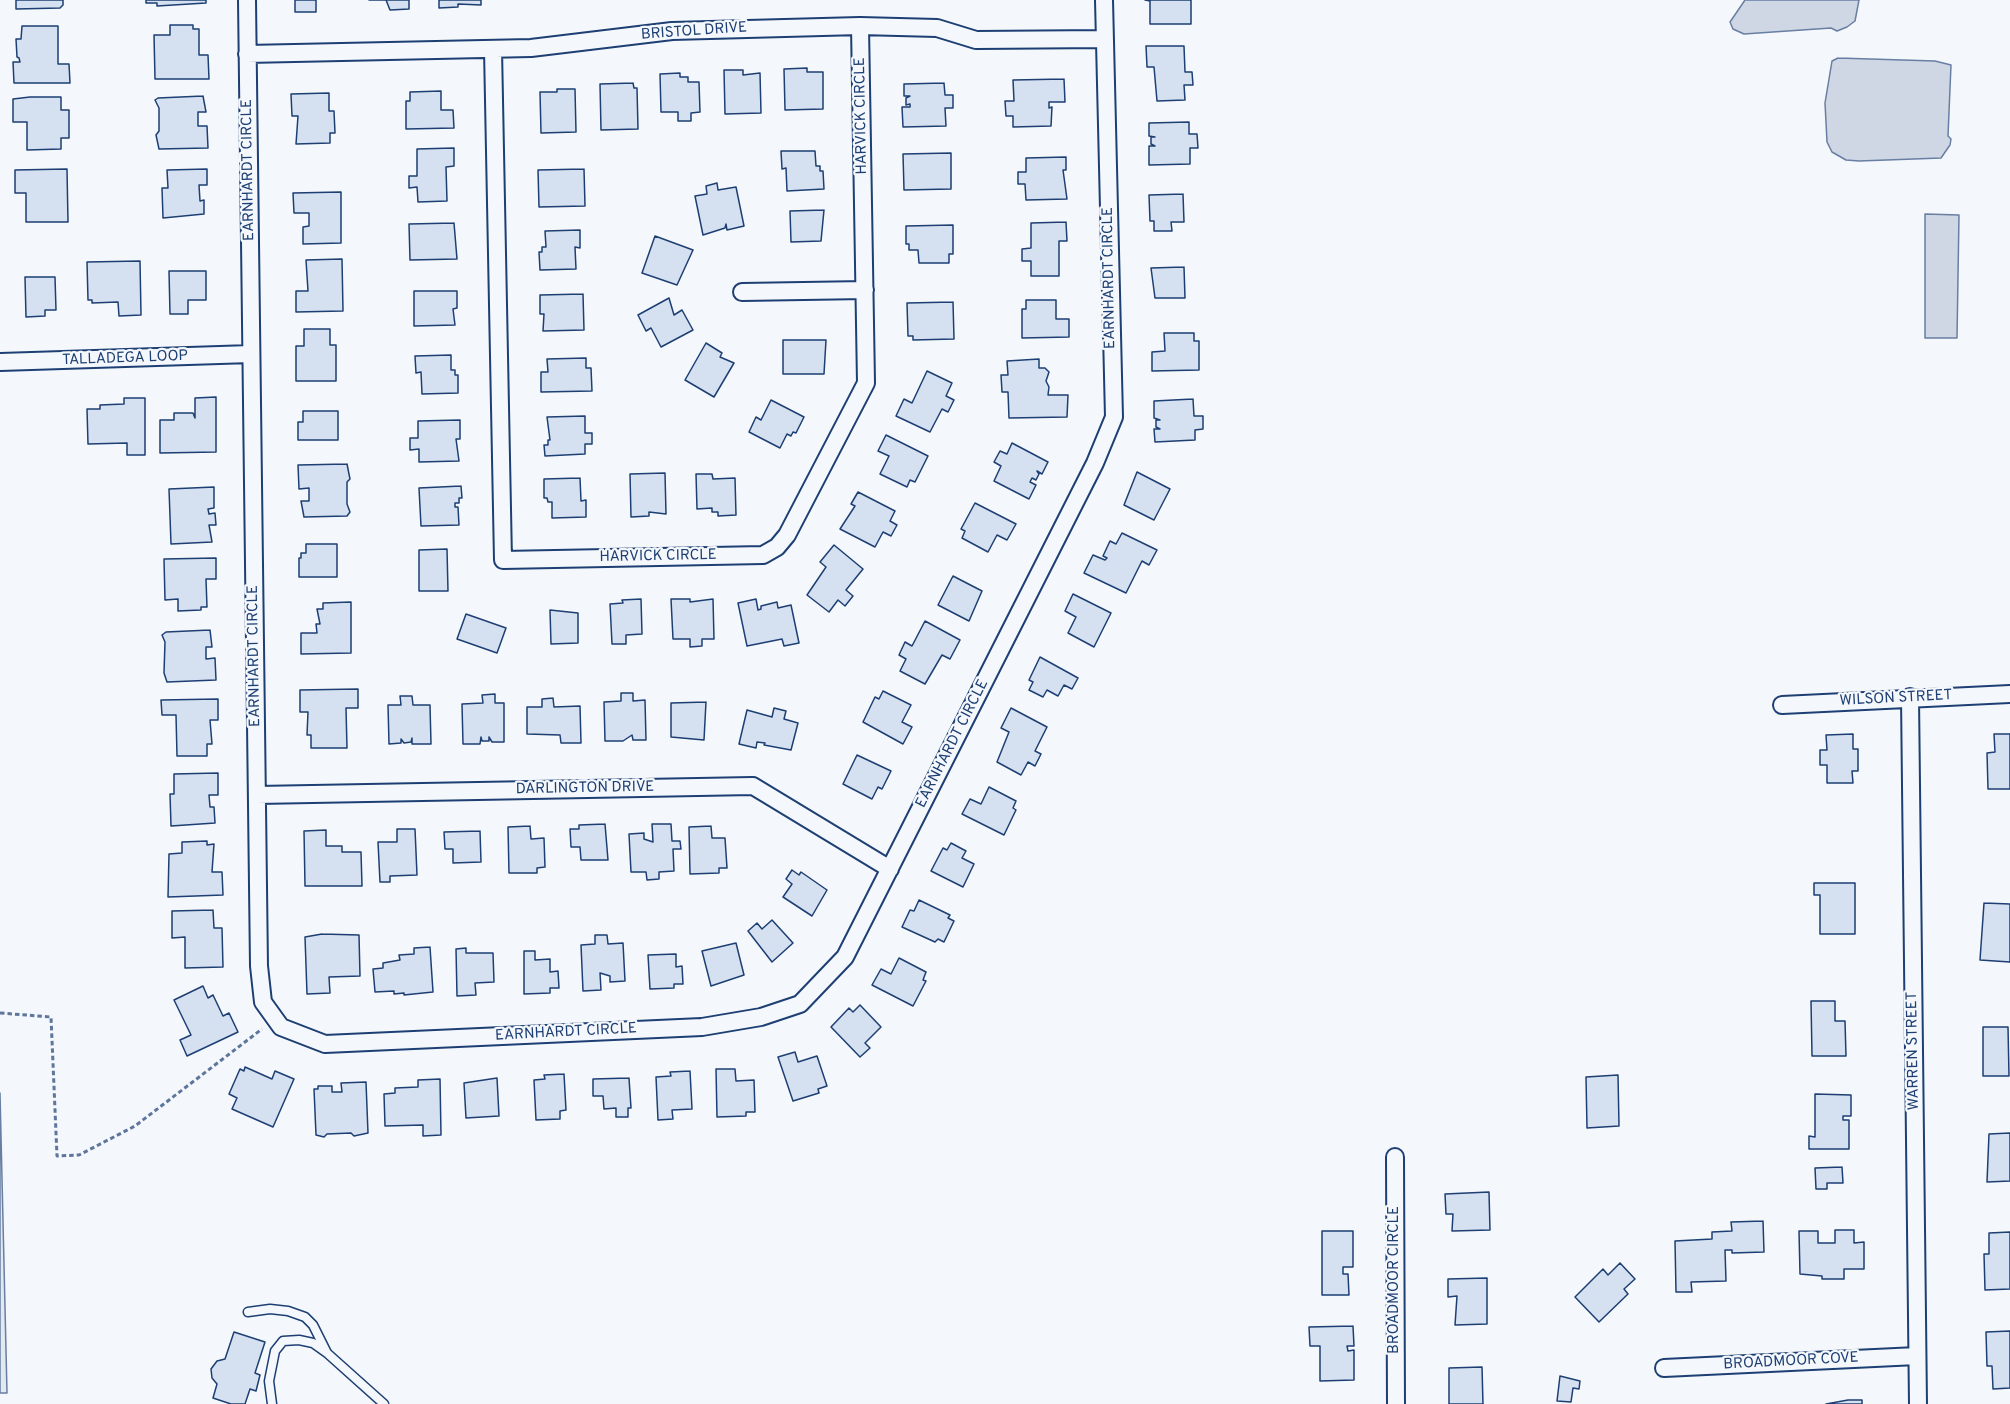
<!DOCTYPE html>
<html>
<head>
<meta charset="utf-8">
<style>
  body { margin:0 }
  canvas { display:block; background:#f4f7fb }
</style>
</head>
<body>
<canvas width="2010" height="1404"></canvas>
<script>
const context = document.querySelector('canvas').getContext('2d');
context.lineJoin = 'round';
function paint(path, color) { context.fillStyle = color; context.fill(path, 'evenodd'); }
const shape = rows => new Path2D(rows.map(r => 'M' + r).join(''));
function stroke(path, color, width, dash) { context.strokeStyle = color; context.lineWidth = width; context.lineCap = dash ? 'butt' : 'round'; context.setLineDash(dash || []); context.stroke(path); }
function label(font, color, halo, rows, align = 'center') {
  context.font = font + ' Overpass,sans-serif'; context.lineWidth = 4.5; context.setLineDash([]); context.textBaseline = 'middle'; context.strokeStyle = halo; context.fillStyle = color; for (const [text, x, y, turn = 0] of rows) {
    context.save(); context.translate(x, y); context.rotate((+turn || 0) * Math.PI / 180); context.textAlign = isNaN(turn) ? turn : align; if (halo) context.strokeText(text, 0, 0); context.fillText(text, 0, 0); context.restore();
  }
}
const green = shape([
  [0,1093,7,1393,0,1393,0,1093]
]);
paint(green, '#e3e9f0');
stroke(green, '#687fa3', 1.5);
const water = shape([
  [1745,0,1859,0,1855,21,1847,27,1837,31,1831,28,1744,34,1733,29,1730,22,1745,0],
  [1838,58,1935,61,1951,65,1948,136,1951,139,1950,145,1941,158,1859,161,1846,160,1832,152,1827,142,1825,103,1832,61,1838,58],
  [1925,214,1959,215,1957,338,1925,338,1925,214]
]);
paint(water, '#cfd7e4');
stroke(water, '#687fa3', 1.5);
const building = shape([
  [16,0,63,0,63,5,60,8,16,9,16,0],
  [146,0,206,0,206,3,157,6,157,3,146,3,146,0],
  [295,0,316,0,316,12,295,12,295,0],
  [386,0,369,0,409,0,409,9,390,10,386,0],
  [439,0,481,0,481,5,458,4,458,7,439,8,439,0],
  [1191,0,1191,24,1150,24,1150,1,1145,0,1191,0],
  [170,25,193,25,193,29,199,29,199,55,208,55,209,79,155,79,154,35,170,35,170,25],
  [22,26,58,26,58,64,69,64,70,83,14,83,13,62,20,62,19,58,17,57,16,39,21,39,22,26],
  [1146,46,1184,46,1185,72,1192,72,1193,85,1184,85,1185,100,1157,101,1154,67,1147,67,1146,46],
  [807,68,807,72,823,72,823,109,785,110,784,69,807,68],
  [724,70,743,70,743,75,760,73,761,113,725,114,724,70],
  [680,73,680,77,688,77,688,82,699,82,700,112,691,113,691,121,678,121,678,112,661,112,660,74,680,73],
  [1064,79,1065,102,1049,102,1049,108,1052,107,1051,126,1013,127,1013,116,1006,116,1005,101,1014,101,1013,80,1064,79],
  [633,83,634,88,637,88,638,129,601,130,600,84,633,83],
  [944,83,945,95,953,95,953,108,945,108,946,126,903,127,902,107,910,107,910,104,906,105,906,98,910,96,904,96,904,84,944,83],
  [557,89,575,89,576,132,541,133,540,92,557,92,557,89],
  [441,91,441,110,453,110,454,128,406,129,406,101,410,101,410,92,441,91],
  [329,93,329,111,334,111,335,133,330,133,330,143,296,144,298,116,292,116,291,94,329,93],
  [203,96,206,112,198,112,198,126,207,126,208,148,159,149,156,135,159,131,159,108,155,100,158,98,203,96],
  [30,97,61,97,61,110,69,110,69,138,61,138,61,149,27,150,27,122,13,122,13,99,30,97],
  [1189,122,1189,134,1197,134,1198,148,1190,148,1190,164,1149,165,1149,146,1155,146,1151,144,1151,137,1155,137,1149,136,1149,123,1189,122],
  [454,148,454,166,446,167,447,201,418,202,417,187,409,188,409,176,417,176,417,149,454,148],
  [781,151,815,151,816,166,820,166,820,171,823,171,824,189,787,191,786,168,782,169,781,151],
  [951,153,951,189,904,190,903,154,951,153],
  [1066,157,1066,170,1063,170,1067,199,1026,200,1025,184,1018,184,1018,172,1026,172,1026,158,1066,157],
  [67,169,68,222,26,222,26,193,15,193,15,170,67,169],
  [207,169,207,185,199,185,200,201,204,200,204,214,163,218,162,188,168,188,167,170,207,169],
  [584,169,585,206,539,207,538,170,584,169],
  [717,183,718,190,736,187,744,226,727,230,726,224,725,228,703,235,695,196,707,194,706,186,717,183],
  [341,192,341,243,303,244,303,227,309,226,309,213,294,213,293,193,341,192],
  [1183,194,1184,222,1171,222,1172,231,1154,231,1154,221,1150,221,1149,195,1183,194],
  [824,210,821,241,791,242,790,211,824,210],
  [1066,222,1067,241,1059,241,1059,276,1031,276,1031,261,1022,261,1022,249,1031,248,1031,223,1066,222],
  [454,223,457,259,410,260,409,224,454,223],
  [953,225,953,254,949,254,949,263,919,263,918,250,909,250,909,244,906,244,906,226,953,225],
  [580,230,580,248,575,247,576,269,540,270,539,252,542,252,542,247,546,247,545,231,580,230],
  [655,236,693,250,677,285,642,273,655,236],
  [342,259,343,311,296,312,296,291,308,291,306,260,342,259],
  [140,261,141,315,119,316,118,302,92,303,92,300,88,300,87,262,140,261],
  [1184,267,1185,298,1155,298,1151,268,1184,267],
  [169,271,206,271,206,300,188,300,188,314,170,314,169,271],
  [25,277,55,277,56,310,45,310,45,316,26,317,25,277],
  [414,291,457,291,457,308,453,309,455,325,414,326,414,291],
  [583,294,584,330,543,331,544,314,540,314,540,295,583,294],
  [669,298,674,315,682,310,693,330,661,347,651,328,646,331,638,315,669,298],
  [1026,300,1056,300,1056,319,1069,319,1069,337,1022,338,1022,309,1026,309,1026,300],
  [953,302,954,339,913,340,913,336,908,336,907,303,953,302],
  [304,329,330,329,330,345,336,345,336,381,296,381,296,346,304,346,304,329],
  [1164,333,1194,333,1194,341,1199,341,1199,370,1152,371,1152,352,1165,351,1164,333],
  [783,340,826,340,824,374,783,374,783,340],
  [706,343,722,353,720,357,734,363,714,397,685,380,706,343],
  [451,355,451,370,455,370,455,375,458,375,458,393,422,394,421,372,416,373,415,356,451,355],
  [586,358,586,368,591,368,592,391,541,392,541,372,548,372,547,359,586,358],
  [1039,359,1039,368,1045,368,1049,372,1046,381,1049,387,1048,395,1068,395,1067,417,1009,418,1008,392,1002,392,1001,375,1008,375,1007,361,1039,359],
  [927,371,952,383,946,396,954,400,948,412,942,409,930,432,896,416,904,399,912,403,927,371],
  [216,397,216,452,160,453,160,420,174,420,174,413,193,413,195,418,195,398,216,397],
  [124,398,145,398,145,455,127,455,127,443,88,444,87,409,100,409,100,405,124,404,124,398],
  [1193,399,1194,416,1203,416,1203,429,1195,430,1195,440,1155,442,1154,429,1160,429,1156,427,1156,420,1160,420,1154,418,1154,401,1193,399],
  [771,400,804,417,796,433,793,432,791,436,787,434,780,448,749,432,756,417,761,420,771,400],
  [303,411,338,411,338,440,298,440,298,422,303,422,303,411],
  [585,416,585,433,592,433,592,444,585,444,585,454,545,456,544,445,548,445,548,440,550,440,547,417,585,416],
  [460,420,460,439,456,439,459,461,419,462,419,449,410,450,410,438,418,438,418,421,460,420],
  [886,435,928,456,915,482,910,480,907,487,880,474,889,456,878,451,886,435],
  [1012,443,1048,462,1042,474,1037,471,1039,474,1036,480,1032,478,1030,482,1036,485,1029,499,994,481,1001,466,994,462,1000,451,1007,454,1012,443],
  [347,464,350,479,347,482,347,504,350,512,347,516,304,517,301,501,309,501,309,488,299,489,298,465,347,464],
  [1137,472,1170,489,1154,520,1124,505,1137,472],
  [665,473,666,514,649,512,649,516,631,517,630,474,665,473],
  [696,474,712,474,713,479,735,478,736,515,718,516,718,512,712,512,712,508,697,509,696,474],
  [580,478,581,501,586,500,586,517,552,518,552,502,548,502,547,498,544,498,544,479,580,478],
  [461,486,462,498,459,498,459,503,455,503,455,507,458,507,459,525,421,526,419,488,461,486],
  [214,487,214,508,208,509,209,514,215,513,216,525,209,525,212,542,171,544,169,489,214,487],
  [858,492,895,511,890,521,897,525,891,536,883,532,875,547,840,529,855,506,851,504,858,492],
  [975,503,1016,524,1007,540,997,535,988,552,962,538,965,531,961,529,975,503],
  [1122,533,1157,550,1149,565,1142,561,1126,593,1084,573,1093,555,1105,560,1107,558,1103,556,1110,541,1116,544,1122,533],
  [306,544,337,544,337,577,299,577,299,558,301,558,301,553,306,553,306,544],
  [834,545,863,569,846,590,853,596,845,606,838,600,829,612,807,595,826,567,820,562,834,545],
  [447,549,448,591,419,591,419,550,447,549],
  [216,558,216,579,206,579,207,607,201,607,201,610,178,611,178,599,165,600,164,559,216,558],
  [953,576,982,591,969,621,938,605,953,576],
  [1073,594,1111,613,1094,647,1068,633,1076,617,1065,611,1073,594],
  [641,599,642,634,626,635,626,644,612,644,610,604,623,603,622,600,641,599],
  [671,599,690,599,690,602,713,599,714,639,702,639,702,646,690,647,690,639,673,639,671,599],
  [756,599,758,610,761,609,761,606,777,602,778,608,791,605,799,643,784,646,782,639,747,646,738,603,756,599],
  [351,602,351,653,301,654,301,633,317,633,316,624,320,624,317,609,323,609,323,603,351,602],
  [550,610,578,613,578,643,551,644,550,610],
  [466,614,506,628,497,653,457,639,466,614],
  [925,621,960,640,950,659,942,655,925,684,900,671,906,659,899,655,905,642,912,646,925,621],
  [210,630,212,647,206,647,206,659,215,658,216,680,167,682,164,673,165,642,162,635,166,632,210,630],
  [1040,657,1078,678,1072,689,1064,685,1058,696,1047,690,1043,697,1029,690,1033,682,1029,680,1040,657],
  [358,689,358,708,346,708,347,748,311,748,311,735,307,735,308,712,300,712,300,690,358,689],
  [883,691,911,705,902,722,912,727,903,744,863,722,875,697,879,699,883,691],
  [621,693,633,693,633,701,645,700,646,740,633,740,632,735,623,741,605,741,604,702,621,701,621,693],
  [495,694,495,703,504,703,504,742,492,742,489,737,489,741,482,741,481,737,480,744,463,744,462,704,483,703,482,695,495,694],
  [400,696,412,696,413,705,430,705,431,744,412,744,412,738,411,742,404,743,401,739,401,743,389,744,388,705,401,705,400,696],
  [553,698,554,707,580,706,581,743,561,743,560,735,527,734,527,707,542,707,542,699,553,698],
  [218,699,218,720,210,720,212,744,207,744,207,756,177,756,176,715,162,715,161,700,218,699],
  [706,702,704,740,671,737,671,703,706,702],
  [774,708,786,711,784,719,798,723,791,750,764,745,765,743,757,742,756,748,739,744,747,710,772,717,774,708],
  [1011,708,1047,727,1035,751,1041,754,1035,766,1028,762,1021,775,997,762,1009,732,1001,728,1011,708],
  [1853,734,1853,749,1858,749,1858,771,1852,771,1853,783,1827,783,1827,765,1820,765,1820,750,1827,750,1826,735,1853,734],
  [1994,734,2010,734,2010,789,1988,789,1987,753,1995,752,1994,734],
  [857,755,891,771,882,789,878,787,872,799,843,784,857,755],
  [218,773,218,795,209,795,210,807,214,807,215,823,171,826,170,794,174,794,174,774,218,773],
  [989,787,1016,801,1013,808,1016,810,1004,835,962,814,970,799,981,804,989,787],
  [605,824,608,860,581,860,580,847,571,847,570,829,579,829,579,825,605,824],
  [652,824,671,824,672,841,680,841,681,849,673,849,674,871,659,872,659,879,647,880,646,872,631,872,629,834,644,833,644,839,653,842,652,824],
  [530,826,531,839,544,838,545,867,537,868,537,873,509,873,508,827,530,826],
  [711,826,712,838,725,838,727,868,719,868,719,873,690,874,689,827,711,826],
  [397,829,415,829,417,875,390,876,390,882,380,882,378,842,397,842,397,829],
  [326,830,326,846,342,846,342,852,361,852,362,886,305,886,304,831,326,830],
  [480,831,481,862,453,863,453,849,445,849,444,832,480,831],
  [207,841,207,845,214,844,212,872,222,872,223,895,168,897,169,854,182,853,182,842,207,841],
  [951,843,966,851,962,858,974,864,963,887,931,871,943,848,947,850,951,843],
  [792,870,799,875,801,872,827,890,812,916,783,897,792,884,786,879,792,870],
  [1814,883,1855,883,1855,934,1820,934,1820,895,1814,895,1814,883],
  [919,900,950,915,948,918,954,921,944,942,938,939,935,942,902,927,910,910,914,911,919,900],
  [1984,903,2010,904,2010,962,1980,960,1984,903],
  [213,910,214,928,222,928,223,967,185,968,185,937,172,938,172,911,213,910],
  [772,920,793,943,772,962,748,931,757,923,762,929,772,920],
  [322,934,359,935,360,976,329,977,330,993,307,994,305,937,322,934],
  [595,935,607,935,608,944,623,943,625,981,610,982,610,976,600,973,601,990,583,991,581,945,595,944,595,935],
  [736,943,744,975,711,986,702,951,736,943],
  [430,947,433,992,404,995,404,993,394,994,394,991,375,992,373,969,383,968,383,963,400,960,399,955,414,954,414,948,430,947],
  [466,948,466,953,493,953,494,982,475,983,476,995,457,996,456,949,466,948],
  [524,951,535,951,535,960,550,959,550,972,558,971,559,988,550,988,550,993,524,994,524,951],
  [676,954,676,967,682,966,683,984,674,984,674,988,650,989,648,955,676,954],
  [899,958,926,972,923,980,926,981,913,1006,872,985,881,969,891,974,899,958],
  [203,986,208,998,213,995,223,1016,229,1013,238,1032,187,1056,180,1040,191,1035,174,1000,203,986],
  [1811,1001,1835,1001,1835,1021,1845,1021,1846,1056,1812,1056,1811,1001],
  [860,1005,881,1027,865,1043,870,1048,860,1057,831,1027,849,1008,853,1012,860,1005],
  [1983,1027,2008,1027,2009,1076,1983,1076,1983,1027],
  [795,1052,798,1062,817,1056,827,1086,818,1089,819,1093,793,1101,778,1057,795,1052],
  [245,1067,272,1079,275,1071,294,1079,273,1127,232,1109,237,1098,229,1094,240,1069,244,1071,245,1067],
  [716,1069,735,1069,736,1081,754,1080,755,1112,746,1112,746,1116,717,1117,716,1069],
  [690,1071,692,1109,672,1110,673,1119,658,1120,656,1077,671,1076,670,1072,690,1071],
  [564,1074,566,1110,560,1111,560,1119,536,1120,534,1080,545,1079,544,1075,564,1074],
  [1618,1075,1619,1126,1587,1128,1586,1077,1618,1075],
  [497,1078,499,1116,466,1118,464,1083,497,1078],
  [629,1078,631,1108,628,1108,628,1117,616,1117,616,1108,604,1109,603,1096,593,1096,593,1079,629,1078],
  [440,1079,441,1135,423,1136,423,1125,385,1126,384,1094,395,1093,395,1088,418,1087,418,1080,440,1079],
  [366,1082,368,1133,354,1136,351,1133,327,1134,324,1137,316,1135,314,1089,318,1089,318,1086,332,1086,332,1092,342,1092,341,1083,366,1082],
  [1815,1094,1851,1095,1851,1116,1843,1116,1843,1120,1849,1120,1849,1149,1809,1149,1809,1136,1815,1137,1815,1094],
  [2010,1133,2010,1181,1987,1182,1989,1134,2010,1133],
  [1842,1167,1843,1183,1827,1183,1827,1189,1816,1189,1815,1168,1842,1167],
  [1489,1192,1490,1230,1452,1231,1453,1214,1446,1214,1445,1194,1489,1192],
  [1763,1221,1764,1252,1732,1253,1732,1250,1725,1250,1726,1281,1691,1282,1692,1292,1676,1292,1675,1241,1712,1239,1712,1232,1732,1231,1731,1222,1763,1221],
  [1835,1230,1854,1230,1854,1243,1864,1242,1864,1269,1844,1269,1844,1279,1822,1279,1822,1276,1800,1274,1799,1231,1818,1231,1818,1243,1835,1243,1835,1230],
  [1322,1231,1353,1231,1353,1267,1343,1267,1343,1274,1348,1274,1349,1295,1322,1295,1322,1231],
  [2010,1232,2010,1289,1985,1290,1984,1254,1989,1254,1989,1233,2010,1232],
  [1620,1263,1635,1279,1624,1289,1628,1294,1599,1322,1575,1297,1603,1269,1608,1275,1620,1263],
  [1487,1278,1487,1324,1455,1325,1457,1296,1448,1297,1448,1279,1487,1278],
  [1353,1326,1354,1346,1347,1346,1348,1351,1354,1350,1354,1380,1320,1381,1320,1346,1310,1346,1309,1327,1353,1326],
  [2010,1331,2010,1388,1993,1389,1992,1366,1987,1366,1986,1332,2010,1331],
  [234,1332,265,1342,255,1373,260,1375,256,1391,250,1389,245,1404,231,1404,213,1398,217,1384,212,1378,211,1369,217,1361,225,1359,234,1332],
  [1482,1367,1483,1404,1449,1404,1449,1368,1482,1367],
  [1560,1376,1580,1381,1579,1389,1573,1388,1571,1402,1557,1401,1560,1376],
  [1848,1400,1862,1400,1862,1404,1826,1404,1848,1400]
]);
paint(building, '#d5e0f0');
stroke(building, '#1d3f73', 1.5);
const lane = shape([
  [248,1312,270,1309,288,1311,305,1317,313,1325,327,1353],
  [272,1404,269,1381,275,1351,283,1341,299,1340,313,1343,327,1353,384,1404]
]);
const street = shape([
  [247,0,259,966,263,1002,281,1027,325,1044,702,1027,761,1017,800,1004,845,957,1095,463,1114,417,1104,0],
  [493,49,503,560,763,555,777,547,787,535,866,383,860,26],
  [247,54,531,48,672,31,860,26,937,28,976,40,1104,39],
  [742,292,865,290],
  [0,362,251,354],
  [1910,697,1918,1404],
  [1782,705,2010,694],
  [257,795,753,786,890,869],
  [1395,1157,1396,1404],
  [1664,1368,1917,1356]
]);
stroke(lane, '#1d3f73', 11);
stroke(street, '#1d3f73', 20);
stroke(shape([
  [0,1013,51,1017,57,1156,79,1155,135,1126,262,1029]
]), '#5e769c', 3, [4.5, 3]);
stroke(lane, '#f4f7fb', 8);
stroke(street, '#f4f7fb', 16);
label('15px', '#1d3f73', '#f4f7fb', [
  ["BRISTOL DRIVE",694,32,-4],
  ["HARVICK CIRCLE",862,116,-91],
  ["EARNHARDT CIRCLE",249,170,-91],
  ["EARNHARDT CIRCLE",1110,278,-91],
  ["TALLADEGA LOOP",125,359,-2],
  ["HARVICK CIRCLE",658,557,-1],
  ["EARNHARDT CIRCLE",255,656,-91],
  ["WILSON STREET",1896,699,-3],
  ["EARNHARDT CIRCLE",953,744,-63],
  ["DARLINGTON DRIVE",585,789,-1],
  ["EARNHARDT CIRCLE",566,1033,-3],
  ["WARREN STREET",1914,1051,-91],
  ["BROADMOOR CIRCLE",1395,1280,-90],
  ["BROADMOOR COVE",1791,1362,-3]
]);
</script>
</body>
</html>
